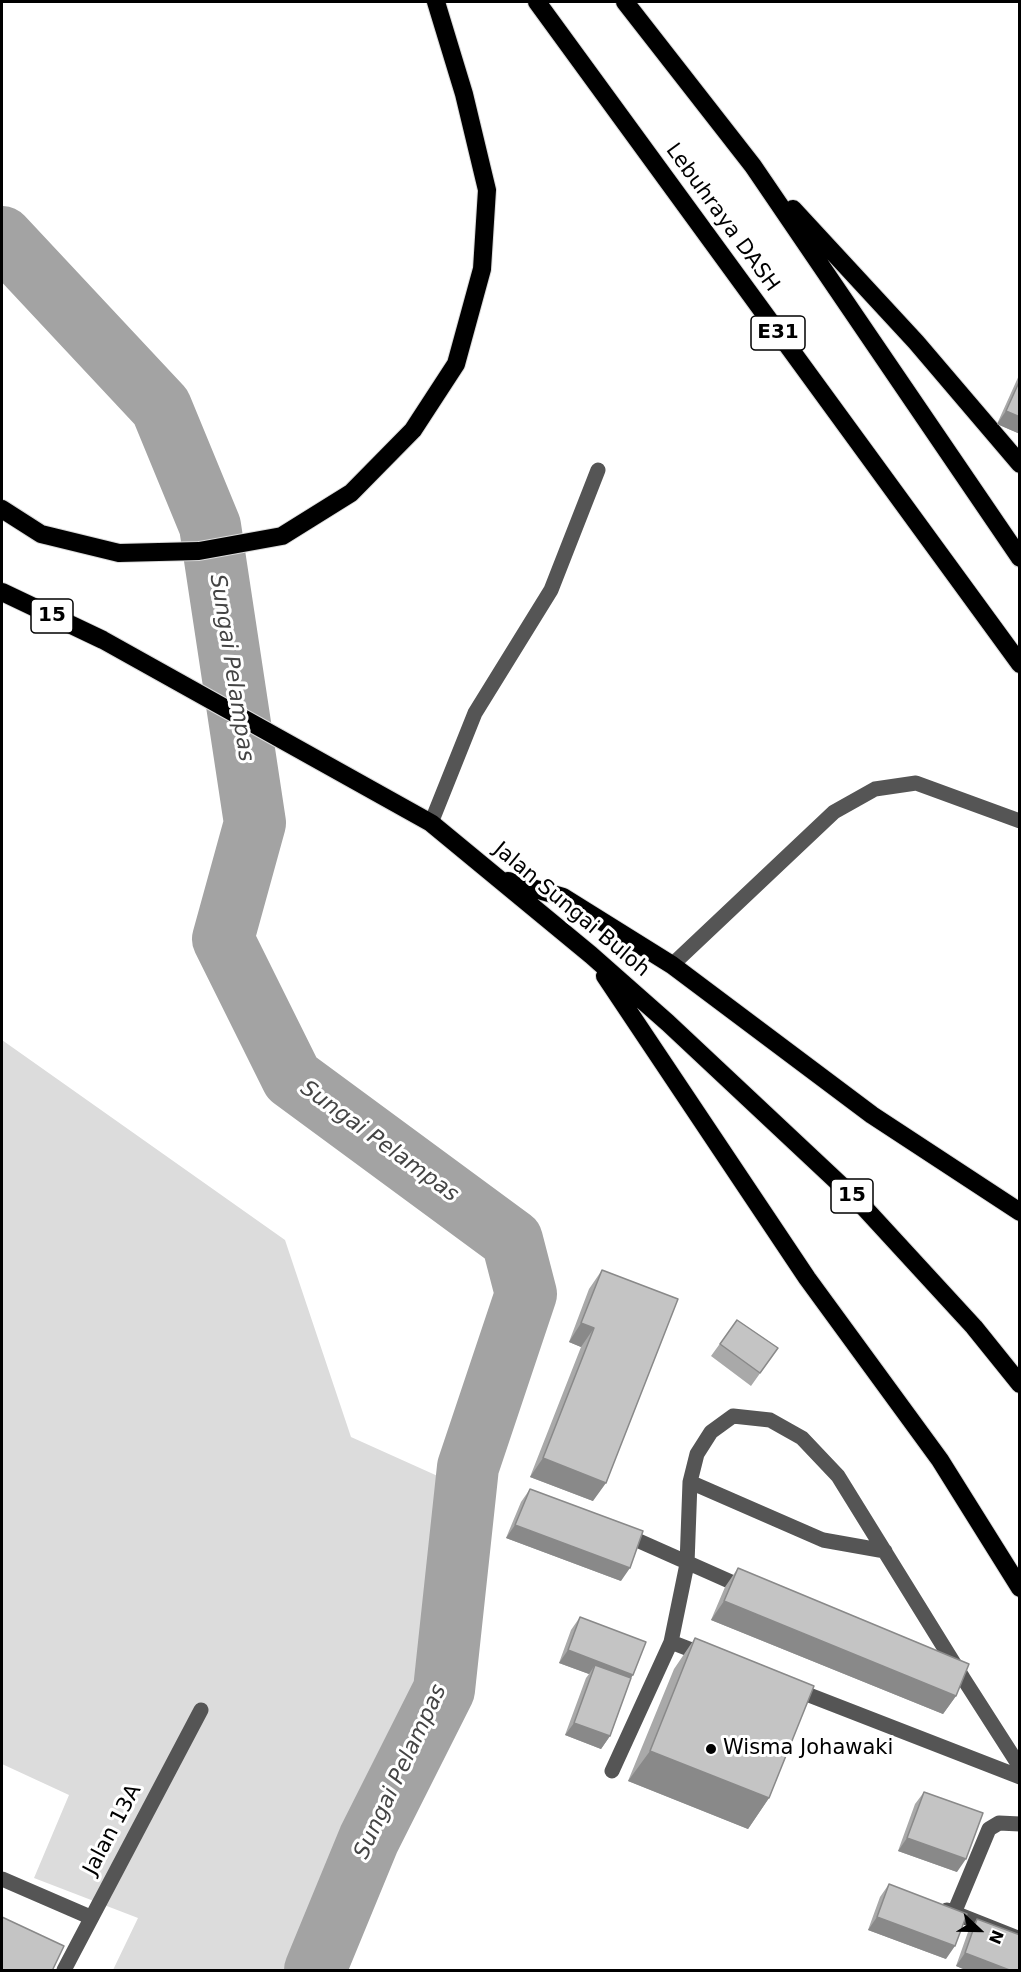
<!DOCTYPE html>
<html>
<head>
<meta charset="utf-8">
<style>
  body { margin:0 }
  #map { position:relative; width:1021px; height:1972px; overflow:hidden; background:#fff; font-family:"DejaVu Sans",sans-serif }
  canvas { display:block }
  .frame { position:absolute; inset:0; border:3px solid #000; pointer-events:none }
  .north { position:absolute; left:949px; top:1900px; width:60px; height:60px; -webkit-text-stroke:4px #fff; paint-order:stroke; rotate:112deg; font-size:16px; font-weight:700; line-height:24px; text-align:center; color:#000 }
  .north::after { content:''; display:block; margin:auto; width:21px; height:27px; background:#000; clip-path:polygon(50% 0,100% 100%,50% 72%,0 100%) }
</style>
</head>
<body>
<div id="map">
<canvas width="1021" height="1972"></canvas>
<div class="frame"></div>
<div class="north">N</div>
</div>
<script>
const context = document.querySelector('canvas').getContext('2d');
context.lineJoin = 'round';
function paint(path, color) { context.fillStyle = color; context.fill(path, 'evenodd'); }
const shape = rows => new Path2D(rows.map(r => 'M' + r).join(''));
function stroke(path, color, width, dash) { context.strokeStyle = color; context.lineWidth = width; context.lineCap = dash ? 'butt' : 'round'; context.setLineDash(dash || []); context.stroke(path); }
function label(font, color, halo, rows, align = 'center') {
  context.font = font + ' "DejaVu Sans",sans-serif'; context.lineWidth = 6; context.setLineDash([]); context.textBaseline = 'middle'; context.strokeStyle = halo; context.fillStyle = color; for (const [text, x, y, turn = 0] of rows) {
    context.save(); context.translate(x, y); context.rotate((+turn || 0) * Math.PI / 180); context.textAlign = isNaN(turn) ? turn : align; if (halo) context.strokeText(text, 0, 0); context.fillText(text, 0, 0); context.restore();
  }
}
paint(shape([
  [2,1040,285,1240,351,1437,451,1482,421,1692,296,1970,113,1970,138,1918,34,1878,69,1795,2,1764]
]), '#dcdcdc');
stroke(shape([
  [2,237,161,407,210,526,255,823,223,939,292,1078,512,1240,526,1294,468,1467,444,1690,369,1839,315,1970]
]), '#a3a3a3', 62);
const highway = shape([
  [537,2,1020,664],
  [625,2,753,166,1020,558],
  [793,209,916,342,1020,464],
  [2,509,41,534,119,553,199,551,282,536,351,493,413,430,456,364,482,269,487,190,464,94,436,2],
  [2,592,103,640,431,823,591,955,668,1023,860,1203,974,1327,1020,1384],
  [508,881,563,897,672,965,872,1115,1020,1212],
  [605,976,807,1278,940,1460,1020,1588]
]);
stroke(highway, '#dbdbdb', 20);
stroke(shape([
  [431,823,475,713,551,590,598,470],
  [672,965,834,812,875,789,916,783,1020,821],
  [690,1482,823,1540,885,1551],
  [621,1533,747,1589],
  [671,1642,707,1656],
  [955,1674,963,1678,1020,1767],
  [791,1688,1020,1777],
  [612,1771,671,1642,687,1564,690,1482,697,1454,711,1432,733,1416,770,1420,802,1438,838,1476,963,1678],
  [2,1879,90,1917],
  [947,1910,1020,1939],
  [954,1913,989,1829,999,1823,1020,1824],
  [64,1970,201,1710]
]), '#555', 15);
stroke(highway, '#000', 18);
paint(shape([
  [1020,373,1020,434,997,424],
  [602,1270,593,1501,530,1477,581,1347,569,1342,589,1289],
  [737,1320,778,1348,751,1386,711,1356],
  [530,1489,621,1581,506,1538,521,1502],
  [738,1568,956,1696,943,1714,711,1620,725,1587],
  [580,1617,633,1675,631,1678,610,1736,601,1749,565,1735,586,1678,589,1674,559,1663,571,1630],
  [695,1638,769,1798,748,1829,628,1781,674,1669],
  [924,1792,957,1872,898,1851,915,1804],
  [889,1884,946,1959,868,1930,880,1897],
  [977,1919,1020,1971,968,1971,956,1966,968,1932]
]), '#a9a9a9');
paint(shape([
  [1006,411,1020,417,1020,434,997,424],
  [581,1323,594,1328,581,1347,569,1342],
  [543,1458,606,1483,593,1501,530,1477],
  [515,1525,630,1568,621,1581,506,1538],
  [724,1601,956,1696,943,1714,711,1620],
  [568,1650,633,1675,624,1688,595,1665,589,1674,559,1663],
  [574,1723,610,1736,601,1749,565,1735],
  [650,1751,769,1798,748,1829,628,1781],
  [907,1838,966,1859,957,1872,898,1851],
  [877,1917,955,1946,946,1959,868,1930],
  [965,1953,1012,1971,968,1971,956,1966]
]), '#898989');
const building = shape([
  [1020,380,1020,417,1006,411,1020,380],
  [602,1270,678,1299,606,1483,543,1458,594,1328,581,1323,602,1270],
  [737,1320,778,1348,760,1373,720,1344,737,1320],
  [530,1489,643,1531,630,1568,515,1525,530,1489],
  [738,1568,969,1664,956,1696,724,1601,738,1568],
  [580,1617,646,1642,633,1675,568,1650,580,1617],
  [695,1638,814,1686,769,1798,650,1751,695,1638],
  [595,1665,631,1678,610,1736,574,1723,595,1665],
  [924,1792,983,1813,966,1859,907,1838,924,1792],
  [889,1884,967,1914,955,1946,877,1917,889,1884],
  [2,1917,64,1946,52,1971,2,1971,2,1917],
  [977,1919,1020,1935,1020,1971,1012,1971,965,1953,977,1919]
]);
paint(building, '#c4c4c4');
stroke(building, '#898989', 1.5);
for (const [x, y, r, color] of [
  [711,1749,6,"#000"]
]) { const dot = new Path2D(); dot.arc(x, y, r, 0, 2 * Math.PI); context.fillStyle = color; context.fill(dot); stroke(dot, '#fff', 2); }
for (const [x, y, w] of [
  [778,333,54],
  [52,616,42],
  [852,1196,42]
]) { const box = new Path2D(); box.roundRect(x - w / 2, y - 17, w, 34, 4.5); context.fillStyle = '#fff'; context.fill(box); stroke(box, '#000', 1.5); }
label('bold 20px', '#000', null, [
  ["E31",778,333],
  ["15",52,616],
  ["15",852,1196]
]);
label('21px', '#000', '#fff', [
  ["Lebuhraya DASH",722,218,54],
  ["Jalan Sungai Buloh",571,910,40],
  ["Jalan 13A",113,1830,-62]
]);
label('21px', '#000', '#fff', [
  ["Wisma Johawaki",723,1749]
], 'left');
label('italic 22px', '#444', '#fff', [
  ["Sungai Pelampas",231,668,81],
  ["Sungai Pelampas",379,1142,36],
  ["Sungai Pelampas",401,1772,-65]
]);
</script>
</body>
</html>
